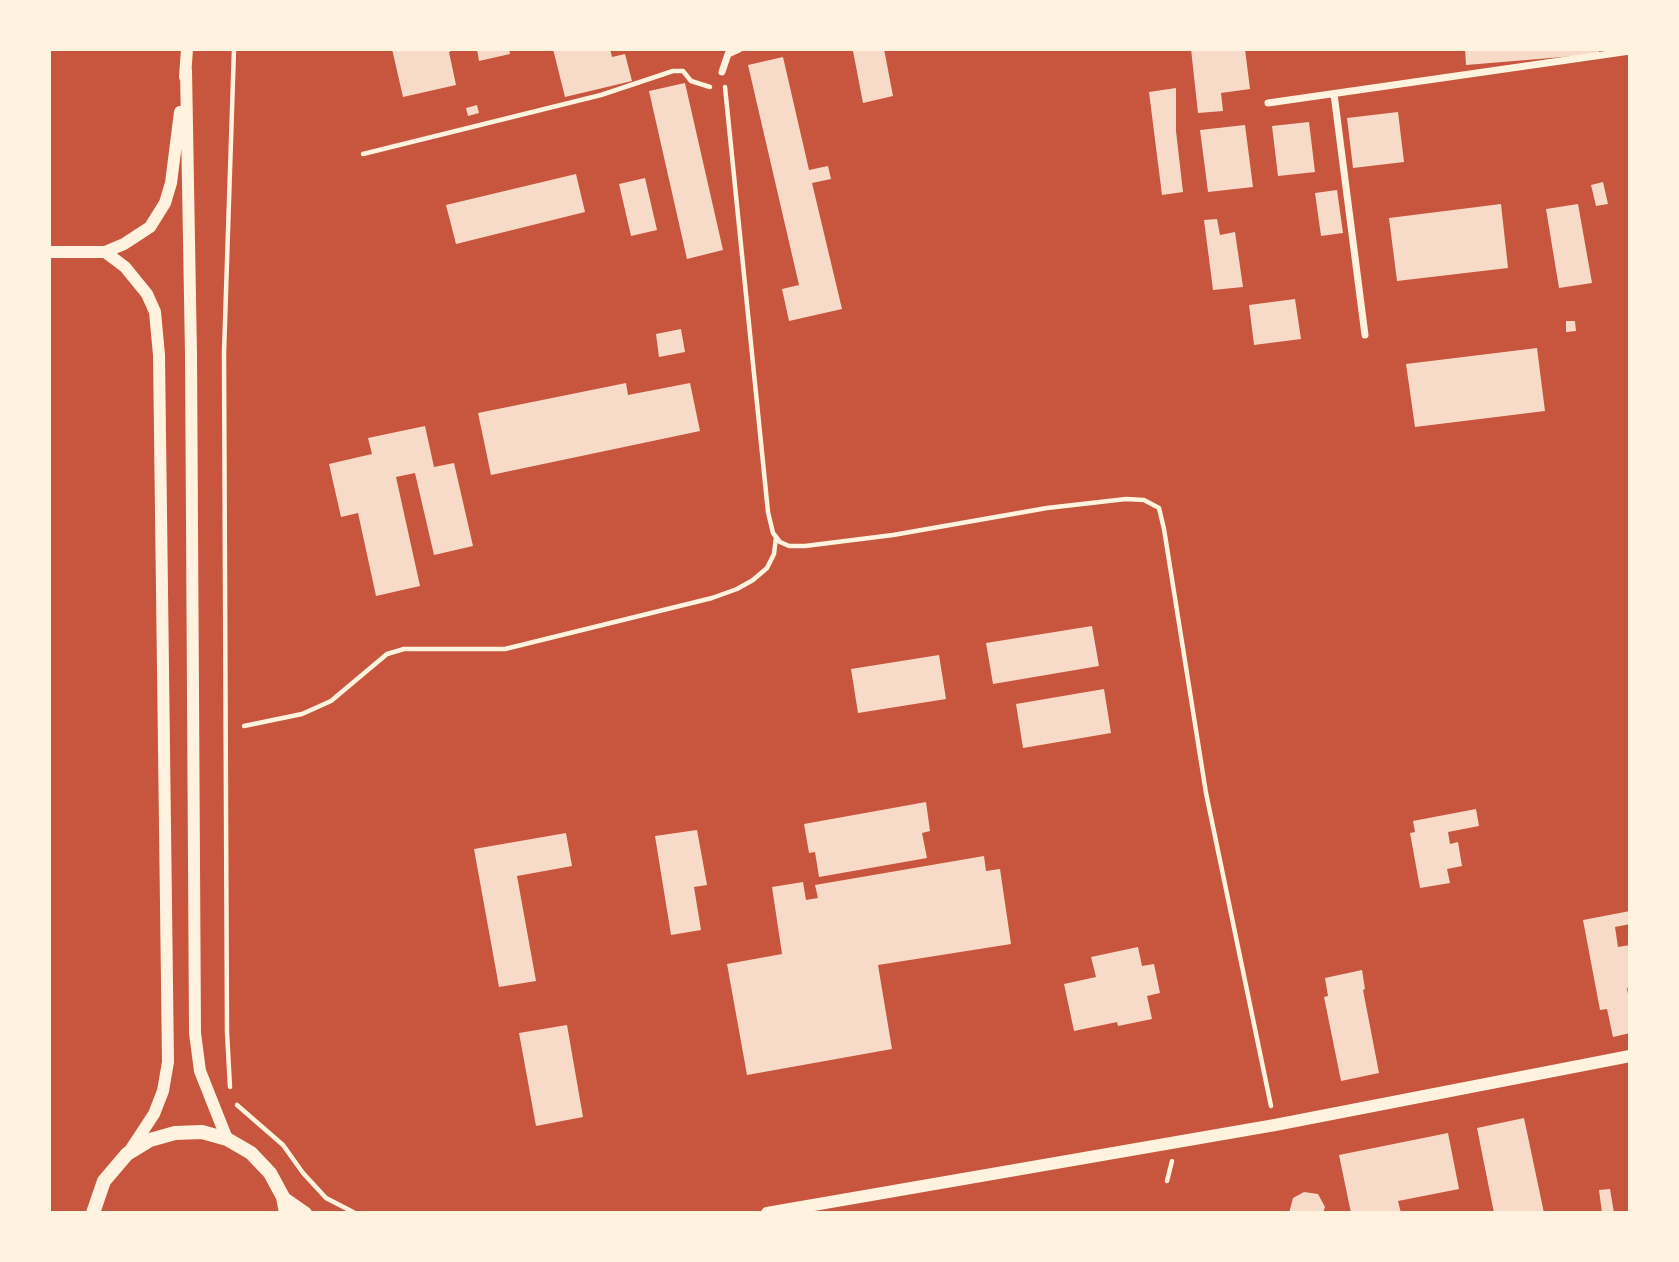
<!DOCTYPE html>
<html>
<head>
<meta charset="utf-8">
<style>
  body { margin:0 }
  #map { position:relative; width:1679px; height:1262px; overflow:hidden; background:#c8553d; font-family:"Titillium Web",sans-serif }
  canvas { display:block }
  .frame { position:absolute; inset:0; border:51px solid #fff3e0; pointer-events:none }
</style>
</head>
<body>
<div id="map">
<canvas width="1679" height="1262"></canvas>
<div class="frame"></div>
</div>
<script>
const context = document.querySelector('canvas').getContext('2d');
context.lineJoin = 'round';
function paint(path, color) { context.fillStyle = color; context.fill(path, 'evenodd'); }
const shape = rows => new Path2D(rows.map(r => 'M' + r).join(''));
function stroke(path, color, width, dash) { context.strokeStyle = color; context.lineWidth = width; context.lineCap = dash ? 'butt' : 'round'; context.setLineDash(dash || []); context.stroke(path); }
paint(shape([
  [392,49,456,49,449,52,456,85,403,97],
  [477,49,509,49,510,54,479,61],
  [553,49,610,49,612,57,625,54,632,81,565,97],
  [865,49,884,49,893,96,863,103,853,51],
  [1191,49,1245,49,1250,89,1221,93,1223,111,1198,113],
  [1465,49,1599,49,1599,54,1466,65],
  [783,57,809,170,828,166,831,179,812,183,842,309,789,321,782,289,799,285,748,65],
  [685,83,723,250,687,259,649,91],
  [1176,88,1176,131,1183,192,1162,195,1149,92],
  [477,105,479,113,468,116,466,108],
  [1398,112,1404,162,1353,168,1347,118],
  [1309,122,1315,172,1278,176,1272,126],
  [1245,125,1253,187,1208,192,1200,130],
  [576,174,585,212,456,244,446,205],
  [645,178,657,230,631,236,619,184],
  [1603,182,1608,204,1596,206,1591,185],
  [1337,190,1343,233,1321,236,1315,193],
  [1501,204,1508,268,1397,281,1389,218],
  [1578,204,1592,283,1559,288,1546,209],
  [1217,219,1220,235,1235,232,1243,287,1213,290,1204,220],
  [1295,299,1301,339,1254,345,1249,305],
  [1566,321,1575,321,1576,331,1566,332],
  [681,329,685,352,659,357,656,334],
  [1537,348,1545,411,1415,427,1406,364],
  [626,383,628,395,690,383,700,431,491,475,478,413],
  [425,426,434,467,454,463,473,546,434,555,415,473,396,477,420,586,376,596,358,513,341,517,329,464,372,454,368,438],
  [1092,626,1099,666,993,684,986,643],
  [939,655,946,699,858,713,851,669],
  [1104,689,1111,733,1023,748,1016,704],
  [926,802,930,831,922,833,927,858,819,877,815,852,809,853,804,824],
  [1476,809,1479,826,1448,832,1450,844,1458,842,1462,866,1447,869,1450,883,1420,888,1410,833,1415,832,1413,821],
  [697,830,707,885,694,887,701,930,671,935,655,836],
  [566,833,572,866,517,876,536,981,499,987,474,849],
  [984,856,986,871,1000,869,1011,944,878,965,892,1049,747,1075,727,964,782,954,772,887,803,882,806,900,818,898,815,885],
  [1630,911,1630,924,1615,927,1618,947,1630,945,1630,987,1627,988,1630,1006,1630,1033,1613,1037,1607,1009,1600,1010,1583,920],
  [1138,947,1142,966,1154,964,1160,993,1147,996,1152,1019,1118,1026,1117,1022,1074,1031,1064,984,1096,977,1091,957],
  [1362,970,1365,989,1363,990,1379,1073,1341,1081,1324,997,1328,996,1325,978],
  [567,1025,583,1117,536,1126,519,1033],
  [1524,1118,1544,1213,1494,1213,1477,1128],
  [1448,1133,1459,1189,1398,1201,1401,1213,1351,1213,1339,1155],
  [1610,1189,1614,1213,1602,1213,1599,1190],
  [1304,1192,1318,1194,1325,1207,1323,1213,1289,1213,1293,1198]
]), '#f7dbc8');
stroke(shape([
  [725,87,768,512,773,533,780,542,789,546,805,546,893,535,1047,508,1126,499,1144,500,1159,508,1164,529,1206,793,1271,1106],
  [363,154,601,95,673,71,683,71,691,81,710,87],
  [244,726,302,714,331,701,387,654,404,649,505,649,712,598,737,589,753,580,767,568,774,554,776,537],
  [230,1087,227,1032,224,353,234,49],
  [237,1105,283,1145,303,1173,326,1198,355,1213],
  [1167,1181,1172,1161]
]), '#fff3e0', 4.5);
stroke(shape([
  [722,72,728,54,739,49],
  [1334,94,1365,335],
  [1268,103,1630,51]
]), '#fff3e0', 7);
stroke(shape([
  [186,70,191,354,195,1033,200,1071,227,1139],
  [185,77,187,49],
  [49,252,105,252,124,244,150,227,165,203,171,183,180,112],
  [105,252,125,267,147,294,155,312,159,355,168,1062,163,1091,154,1114,129,1152],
  [283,1197,306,1213],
  [767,1213,1275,1125,1630,1056]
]), '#fff3e0', 12);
stroke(shape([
  [93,1213,104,1181,127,1154,150,1140,175,1133,202,1132,227,1139,251,1153,270,1173,283,1197,286,1213]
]), '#fff3e0', 14);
</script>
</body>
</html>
